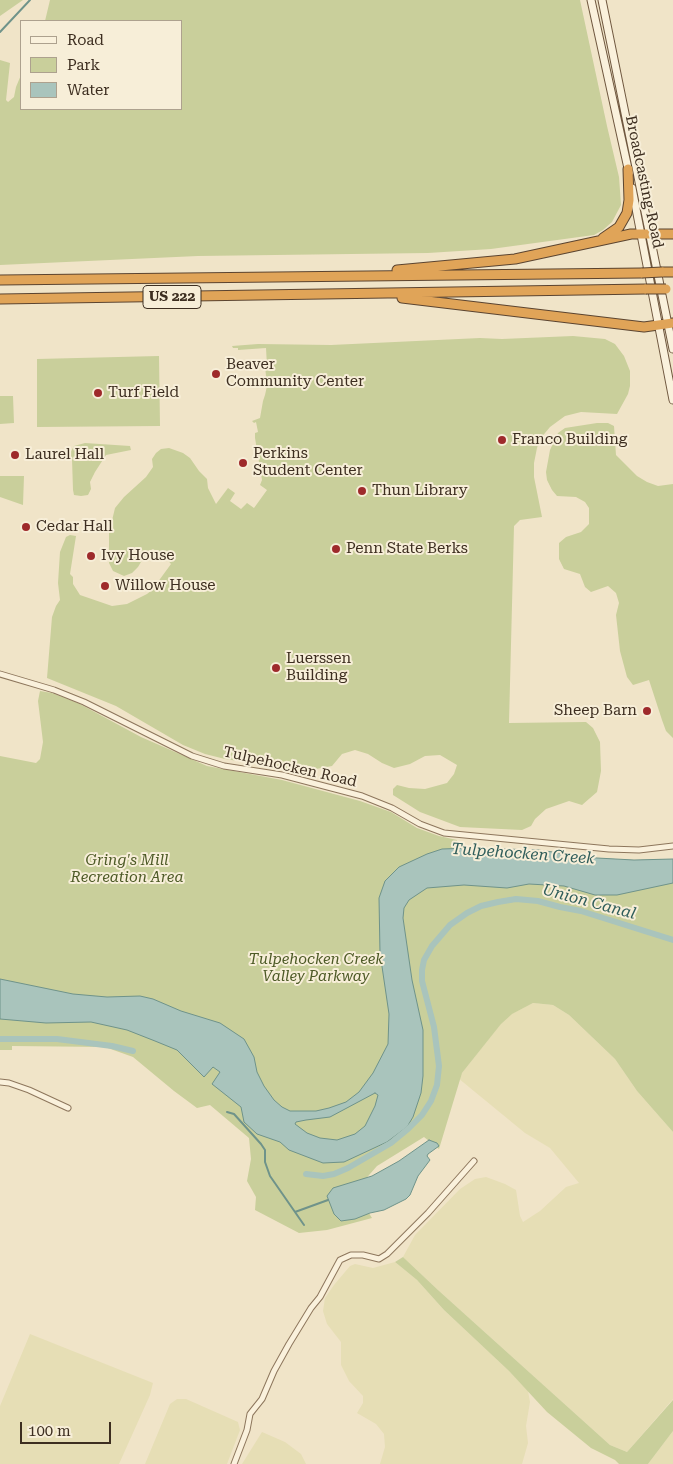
<!DOCTYPE html>
<html>
<head>
<meta charset="utf-8">
<style>
  body { margin:0 }
  #map { position:relative; width:673px; height:1464px; overflow:hidden; background:#f0e4c8; font-family:"Roboto Serif",serif }
  canvas { display:block }
  .legend { position:absolute; left:20px; top:20px; width:162px; height:90px; box-sizing:border-box; background:#f7eed8; border:1px solid #ada18e; margin:0; padding:6px 9px; list-style:none; font-size:15px; color:#3d2e20 }
  .legend li { display:flex; align-items:center; gap:10px; height:25px }
  .legend b { width:25px; border:1px solid #ada18e }
  .scale { position:absolute; left:20px; top:1422px; width:91px; height:22px; box-sizing:border-box; border:2px solid #3d2e20; border-top:0; padding-left:6px; font-size:15px; line-height:18px; white-space:nowrap; color:#3d2e20; -webkit-text-stroke:4px #f7eed8; paint-order:stroke }
</style>
</head>
<body>
<div id="map">
<canvas width="673" height="1464"></canvas>
<ul class="legend">
<li><b style="height:6px;background:#faf1dc"></b>Road</li>
<li><b style="height:14px;background:#c9cf9b"></b>Park</li>
<li><b style="height:14px;background:#a9c4bc"></b>Water</li>
</ul>
<div class="scale">100 m</div>
</div>
<script>
const context = document.querySelector('canvas').getContext('2d');
context.lineJoin = 'round';
function paint(path, color) { context.fillStyle = color; context.fill(path, 'evenodd'); }
const shape = rows => new Path2D(rows.map(r => 'M' + r).join(''));
function stroke(path, color, width, dash) { context.strokeStyle = color; context.lineWidth = width; context.lineCap = dash ? 'butt' : 'round'; context.setLineDash(dash || []); context.stroke(path); }
function label(font, color, halo, rows, align = 'center') {
  context.font = font + ' "Roboto Serif",serif'; context.lineWidth = 4; context.setLineDash([]); context.textBaseline = 'middle'; context.strokeStyle = halo; context.fillStyle = color; for (const [text, x, y, turn = 0] of rows) {
    context.save(); context.translate(x, y); context.rotate((+turn || 0) * Math.PI / 180); context.textAlign = isNaN(turn) ? turn : align; if (halo) context.strokeText(text, 0, 0); context.fillText(text, 0, 0); context.restore();
  }
}
paint(shape([
  [533,1003,553,1005,569,1015,615,1059,637,1091,673,1132,673,1399,627,1452,610,1445,438,1290,403,1257,415,1235,460,1189,475,1179,486,1177,505,1184,516,1190,520,1216,523,1222,540,1211,566,1187,579,1183,550,1148,525,1133,458,1078,507,1016],
  [395,1262,417,1280,444,1310,509,1371,528,1391,530,1402,526,1426,528,1443,522,1464,380,1464,385,1447,384,1434,376,1424,357,1413,363,1403,363,1396,349,1381,341,1365,341,1342,327,1324,323,1311,325,1298,334,1285,350,1266,355,1264,373,1268],
  [30,1334,153,1383,150,1395,119,1464,0,1464,0,1406],
  [177,1399,186,1399,238,1422,240,1430,227,1464,145,1464,170,1404],
  [673,1431,673,1464,648,1464],
  [262,1432,285,1442,301,1454,306,1464,242,1464]
]), '#e6deb5');
paint(shape([
  [0,0,23,0,0,16],
  [50,0,580,0,607,126,619,177,621,205,612,222,603,230,594,235,491,249,428,253,198,256,0,265,0,60,10,63,6,100,8,102,14,97,16,87,21,75,21,109,181,109,181,21,45,21],
  [573,336,605,339,615,344,624,356,630,371,630,386,628,394,617,414,581,412,565,416,550,427,540,439,537,448,534,463,534,477,542,517,520,520,514,526,509,723,586,722,593,728,600,742,601,771,597,792,582,805,569,801,546,809,535,819,531,826,522,830,460,827,420,812,393,795,393,789,397,785,409,788,425,789,447,783,454,774,457,765,440,755,425,756,410,764,394,768,382,763,368,754,355,750,342,754,332,766,316,769,306,765,301,773,270,766,225,759,205,754,183,745,116,706,47,678,52,617,56,606,60,600,58,583,60,552,66,537,70,535,76,536,70,574,73,577,73,584,80,595,112,606,127,604,147,594,152,590,171,564,163,555,153,549,147,552,138,567,132,573,124,576,113,571,109,563,109,533,115,508,124,497,146,477,153,467,152,459,156,453,161,449,169,448,183,453,190,458,199,471,207,479,208,488,216,504,228,488,235,493,230,501,241,509,247,503,254,508,267,490,260,485,262,480,255,438,255,433,258,432,256,422,254,423,252,421,260,418,263,401,265,395,267,386,265,366,267,366,266,348,238,350,238,348,233,348,232,346,258,344,331,345,480,338,502,339],
  [159,356,160,426,37,427,37,359],
  [0,396,13,396,14,423,0,424],
  [597,423,608,423,614,426,616,455,637,476,647,482,658,486,673,484,673,738,666,731,662,720,649,680,633,685,627,677,620,651,616,615,619,603,616,593,608,586,591,592,585,587,580,574,564,569,559,559,559,543,566,537,581,532,589,524,589,508,585,502,576,497,557,496,552,490,547,480,546,472,550,450,558,433,565,428],
  [85,443,130,446,131,450,106,455,95,472,90,482,91,489,88,495,81,496,74,495,73,490,72,459,69,455,74,446],
  [0,476,24,476,23,505,0,497],
  [40,691,52,693,78,703,141,737,207,766,282,780,360,801,391,812,417,828,439,836,457,840,457,849,538,850,597,858,634,860,673,859,673,1132,637,1091,615,1059,569,1015,553,1005,533,1003,512,1014,501,1024,462,1073,439,1149,424,1137,377,1166,355,1191,372,1218,327,1230,299,1233,255,1210,256,1197,247,1181,251,1159,249,1138,210,1105,197,1108,174,1091,133,1057,105,1047,12,1046,12,1050,0,1050,0,756,36,763,40,759,43,742,38,701],
  [403,1257,438,1290,610,1445,627,1452,673,1400,673,1431,648,1464,619,1464,615,1460,591,1448,547,1412,509,1371,444,1310,417,1280,395,1262]
]), '#c9cf9b');
const water = shape([
  [470,848,538,850,597,858,634,860,673,859,673,883,617,895,595,895,564,886,529,884,507,888,464,885,427,888,409,900,404,908,403,918,412,980,423,1030,423,1076,421,1093,413,1117,407,1127,387,1142,344,1162,323,1163,289,1150,280,1142,257,1134,244,1122,241,1107,212,1084,220,1072,213,1067,204,1077,177,1050,155,1041,127,1030,91,1022,46,1023,0,1019,0,979,73,994,107,997,140,996,153,999,181,1011,220,1023,244,1039,254,1057,257,1072,264,1086,274,1100,282,1107,290,1111,316,1111,329,1108,346,1102,359,1092,373,1073,388,1044,389,1014,380,953,379,898,385,881,399,867,427,854,442,849,470,848],
  [375,1093,378,1095,375,1106,365,1126,355,1134,337,1140,320,1138,307,1133,295,1124,296,1122,306,1120,330,1117,375,1093],
  [429,1140,437,1143,439,1146,428,1154,427,1156,430,1160,418,1176,410,1195,406,1199,384,1210,370,1213,355,1219,341,1221,334,1214,327,1196,333,1188,372,1176,399,1161,429,1140]
]);
paint(water, '#a9c4bc');
stroke(water, '#6f938a', 1);
stroke(shape([
  [0,32,30,0],
  [227,1112,234,1114,261,1144,265,1150,265,1162,270,1176,304,1225],
  [295,1212,328,1200]
]), '#6f938a', 2);
stroke(shape([
  [0,1039,57,1039,112,1046,133,1051],
  [306,1174,323,1176,334,1174,348,1168,391,1143,408,1129,422,1115,431,1101,437,1085,439,1066,434,1027,422,981,422,970,424,960,432,946,450,925,467,913,481,906,498,902,516,899,538,901,560,907,581,911,673,940]
]), '#a9c4bc', 6);
const street = shape([
  [0,674,54,690,84,702,192,756,224,766,282,775,362,796,392,808,420,824,444,833,609,849,639,850,673,846],
  [0,1082,9,1083,29,1090,68,1108],
  [234,1464,247,1430,250,1414,262,1399,274,1371,289,1344,311,1308,320,1297,340,1260,351,1255,363,1255,379,1259,387,1254,428,1213,474,1161]
]);
const secondary = shape([
  [591,0,629,173],
  [602,0,673,349],
  [632,188,673,400]
]);
const highway = shape([
  [603,238,619,227,627,213,629,200,628,169],
  [397,270,515,259,631,234,673,234],
  [662,272,673,272],
  [0,280,642,273],
  [402,298,644,327,673,323],
  [0,299,646,289]
]);
stroke(street, '#8d765c', 7);
stroke(secondary, '#6f573f', 9);
stroke(highway, '#5b4430', 11);
stroke(street, '#faf1dc', 5);
stroke(secondary, '#faf1dc', 7);
stroke(highway, '#e0a458', 9);
const highwayBridge = shape([
  [642,273,662,272],
  [646,289,666,289]
]);
stroke(highwayBridge, '#5b4430', 11, []);
stroke(highwayBridge, '#e0a458', 9);
for (const [x, y, r, color] of [
  [216,374,5,"#9e2a2b"],
  [98,393,5,"#9e2a2b"],
  [502,440,5,"#9e2a2b"],
  [15,455,5,"#9e2a2b"],
  [243,463,5,"#9e2a2b"],
  [362,491,5,"#9e2a2b"],
  [26,527,5,"#9e2a2b"],
  [336,549,5,"#9e2a2b"],
  [91,556,5,"#9e2a2b"],
  [105,586,5,"#9e2a2b"],
  [276,668,5,"#9e2a2b"],
  [647,711,5,"#9e2a2b"]
]) { const dot = new Path2D(); dot.arc(x, y, r, 0, 2 * Math.PI); context.fillStyle = color; context.fill(dot); stroke(dot, '#f7eed8', 2); }
for (const [x, y, w] of [
  [172,297,58]
]) { const box = new Path2D(); box.roundRect(x - w / 2, y - 11.5, w, 23, 4); context.fillStyle = '#f7eed8'; context.fill(box); stroke(box, '#3d2e20', 1); }
label('bold 14px', '#3d2e20', null, [
  ["US 222",172,297]
]);
label('15px', '#3d2e20', '#f7eed8', [
  ["Broadcasting Road",644,182,78],
  ["Tulpehocken Road",290,767,13]
]);
label('15px', '#3d2e20', '#f7eed8', [
  ["Beaver",226,365],
  ["Community Center",226,382],
  ["Turf Field",108,393],
  ["Franco Building",512,440],
  ["Perkins",253,454],
  ["Student Center",253,471],
  ["Laurel Hall",25,455],
  ["Thun Library",372,491],
  ["Cedar Hall",36,527],
  ["Penn State Berks",346,549],
  ["Ivy House",101,556],
  ["Willow House",115,586],
  ["Luerssen",286,659],
  ["Building",286,676],
  ["Sheep Barn",637,711,"right"]
], 'left');
label('italic 15px', '#4d5a26', '#f7eed8', [
  ["Gring's Mill",127,861],
  ["Recreation Area",127,878],
  ["Tulpehocken Creek",316,960],
  ["Valley Parkway",316,977]
]);
label('italic 16px', '#2f5d5a', '#f7eed8', [
  ["Tulpehocken Creek",523,854,4],
  ["Union Canal",589,902,15]
]);
</script>
</body>
</html>
